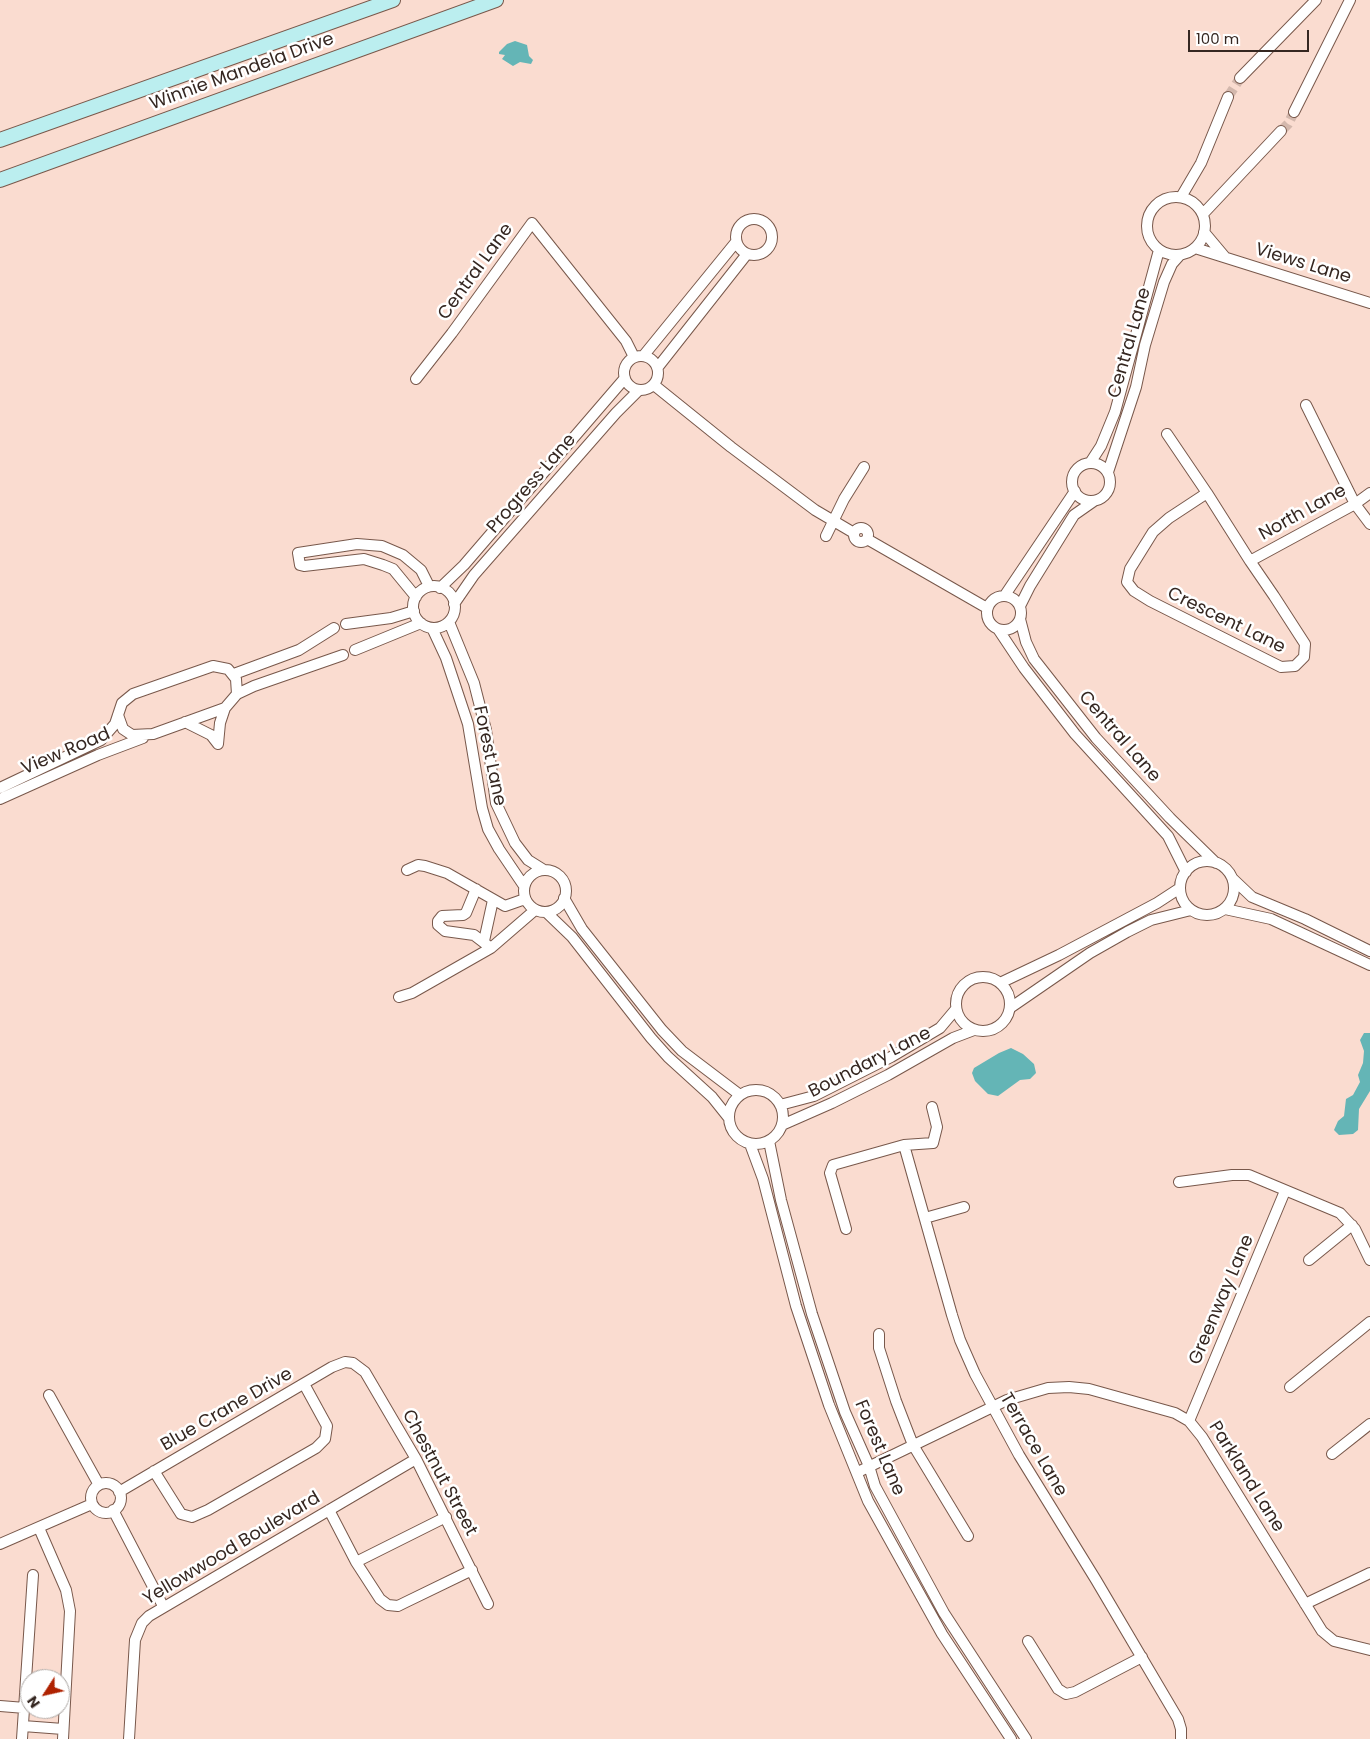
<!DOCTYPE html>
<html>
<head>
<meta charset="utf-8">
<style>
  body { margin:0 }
  #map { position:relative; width:1370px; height:1739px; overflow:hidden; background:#fadcd0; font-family:Poppins,sans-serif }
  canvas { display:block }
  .north { position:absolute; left:20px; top:1669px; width:50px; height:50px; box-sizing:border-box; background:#fff; border:1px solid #aea9a6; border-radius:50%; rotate:235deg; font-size:14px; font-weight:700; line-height:20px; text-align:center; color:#352721 }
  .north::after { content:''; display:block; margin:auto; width:18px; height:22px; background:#af2201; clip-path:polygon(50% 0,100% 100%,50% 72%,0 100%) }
  .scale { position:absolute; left:1188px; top:30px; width:121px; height:22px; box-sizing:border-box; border:2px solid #352721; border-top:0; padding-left:6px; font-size:15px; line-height:18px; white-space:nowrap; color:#352721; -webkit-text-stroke:4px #fff; paint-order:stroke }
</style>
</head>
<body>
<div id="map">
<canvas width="1370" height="1739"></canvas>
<div class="north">N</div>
<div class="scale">100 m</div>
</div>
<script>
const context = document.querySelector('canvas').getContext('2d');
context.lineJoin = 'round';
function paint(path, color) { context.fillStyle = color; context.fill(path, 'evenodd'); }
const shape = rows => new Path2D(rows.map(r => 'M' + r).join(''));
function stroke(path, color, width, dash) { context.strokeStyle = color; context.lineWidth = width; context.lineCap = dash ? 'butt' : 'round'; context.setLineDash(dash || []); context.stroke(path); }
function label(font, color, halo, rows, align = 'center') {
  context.font = font + ' Poppins,sans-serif'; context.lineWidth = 5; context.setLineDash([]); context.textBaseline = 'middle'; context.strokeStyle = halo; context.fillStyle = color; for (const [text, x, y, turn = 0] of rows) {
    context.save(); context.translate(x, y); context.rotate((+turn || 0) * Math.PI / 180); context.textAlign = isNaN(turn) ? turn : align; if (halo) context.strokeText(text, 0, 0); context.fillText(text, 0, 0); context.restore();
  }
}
paint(shape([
  [515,41,527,45,529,56,533,60,531,64,520,62,513,66,502,59,505,55,499,54,499,52,507,44],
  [1364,1033,1370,1033,1370,1091,1359,1109,1358,1130,1353,1134,1339,1135,1334,1130,1338,1121,1344,1116,1346,1099,1353,1095,1360,1082,1358,1075,1363,1063,1364,1051,1360,1040],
  [1011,1048,1023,1054,1034,1064,1036,1073,1030,1079,1020,1080,998,1096,988,1094,975,1081,972,1073,974,1068,999,1053]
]), '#64b5b6');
stroke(shape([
  [1228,97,1240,78],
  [1281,131,1288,124,1294,112]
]), '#d3b8ad', 10, [10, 5]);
const street = shape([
  [1240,78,1316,0],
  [1294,112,1350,0],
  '1147 226a29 29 0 1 1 58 0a29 29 0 1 1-58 0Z',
  [1181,197,1201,163,1228,97],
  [1203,214,1281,131],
  '736 237a18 18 0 1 1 36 0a18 18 0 1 1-36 0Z',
  [1204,232,1225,257],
  [1195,248,1370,303],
  [644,355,736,242],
  '624 373a17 17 0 1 1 34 0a17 17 0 1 1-34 0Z',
  [658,367,747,254],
  [416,379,452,333,532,223,626,341,634,357],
  [654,385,731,447,815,510,854,533],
  [1306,405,1355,504,1370,524],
  [1167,434,1207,493,1250,561,1274,596,1305,644,1304,657,1295,666,1281,667,1150,601,1134,591,1127,582,1130,569,1153,532,1169,518,1207,493],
  '1072 482a19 19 0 1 1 38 0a19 19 0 1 1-38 0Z',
  [1090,463,1101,446,1115,412,1159,250],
  [1108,472,1136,387,1145,345,1164,282,1172,264,1180,255],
  '854 535a7 7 0 1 1 14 0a7 7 0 1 1-14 0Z',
  [826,536,844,499,864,467],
  [867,539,987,608],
  [1250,561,1355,504,1370,493],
  '413 607a21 21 0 1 1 42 0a21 21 0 1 1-42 0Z',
  [440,588,464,565,625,378],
  [1005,595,1075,491],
  '987 613a17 17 0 1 1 34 0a17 17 0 1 1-34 0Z',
  [416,597,393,569,383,565,364,559,304,566,300,565,298,553,357,544,382,546,403,555,421,570,429,586],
  [454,604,474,575,616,413,639,390],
  [1020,606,1030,586,1074,515,1094,501],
  [1020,619,1026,642,1034,659,1096,738,1170,818,1216,863],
  [449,622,474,683,486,730,496,803,515,843,528,860,544,870],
  [346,624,391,618,414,611],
  [432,628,446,658,468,724,482,808,488,829,499,849,524,886],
  [998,629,1024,668,1075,734,1168,836,1186,872],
  [355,650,421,623],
  [234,674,299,650,334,628],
  [237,694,254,686,343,655],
  [185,722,211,735,218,744],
  [218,744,220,723,225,708],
  [0,788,101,740,115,724,122,703,133,694,213,666,228,669,236,679,237,694,225,708,153,734,132,735,123,729,118,715],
  [0,799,98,755,143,738],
  '1180 888a27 27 0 1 1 54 0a27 27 0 1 1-54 0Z',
  [407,870,418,865,425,866,447,873,505,906,525,899],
  '524 891a21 21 0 1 1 42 0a21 21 0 1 1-42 0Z',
  [1233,879,1252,897,1305,919,1370,951],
  [476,889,466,913,463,915,442,916,438,921,438,925,445,931,474,935,491,948],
  [564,898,582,929,662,1030,682,1051,740,1095],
  [1225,909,1271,919,1370,965],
  [546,912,572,937,651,1038,668,1057,712,1097,728,1117],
  [484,941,493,900],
  '956 1004a27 27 0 1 1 54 0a27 27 0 1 1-54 0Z',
  [1000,983,1059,955,1157,903,1180,888],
  [399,997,412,993,491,948,535,910],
  [1010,1008,1090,953,1127,932,1151,920,1191,910],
  '729 1117a27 27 0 1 1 54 0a27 27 0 1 1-54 0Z',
  [780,1105,814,1096,891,1057,940,1028,956,1009],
  [782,1125,832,1103,888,1075,953,1038,974,1030],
  [769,1141,781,1200,812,1314,845,1412,869,1466,875,1486,944,1613,1026,1739],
  [750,1144,763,1179,796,1306,829,1405,868,1501,942,1634,1011,1739],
  [904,1145,952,1315,960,1340,975,1374,1019,1455,1096,1580,1178,1719,1181,1729,1181,1739],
  [1179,1182,1232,1175,1249,1175,1340,1213,1355,1229,1370,1260],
  [925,1218,964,1207],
  [846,1229,830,1173,833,1165,904,1145,933,1143,937,1127,932,1107],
  [1309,1260,1352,1225],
  [879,1334,879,1348,896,1401,913,1445,968,1536],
  [1290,1387,1370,1322],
  [49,1395,99,1485],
  [1189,1421,1285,1191],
  [1332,1454,1370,1424],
  [154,1471,181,1514,192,1517,208,1510,316,1448,325,1439,327,1426,304,1384],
  [858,1472,1007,1400,1048,1388,1069,1387,1089,1389,1175,1413,1189,1421,1202,1437,1322,1631,1334,1641,1370,1650],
  '91 1498a15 15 0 1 1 30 0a15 15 0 1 1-30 0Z',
  [119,1492,332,1367,345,1362,353,1363,365,1372,416,1459,488,1604],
  [113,1510,163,1606],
  [329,1510,356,1562,380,1599,388,1605,398,1606,404,1603,472,1570],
  [39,1528,66,1590,70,1611,63,1739],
  [0,1544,92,1504],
  [356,1562,446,1517],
  [1305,1604,1370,1573],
  [1028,1641,1058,1689,1066,1694,1075,1692,1142,1657],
  [0,1706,25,1708],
  [23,1726,63,1729],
  [22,1739,33,1575],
  [129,1739,135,1640,142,1623,149,1616,416,1459]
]);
const secondary = shape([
  [0,140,393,0],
  [0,180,496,0]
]);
stroke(street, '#78584b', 12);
stroke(secondary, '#78584b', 16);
stroke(street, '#fff', 10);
stroke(secondary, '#bbeeef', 14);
label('18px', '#352721', '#fff', [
  ["Winnie Mandela Drive",242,72,-20],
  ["Views Lane",1303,264,17],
  ["Central Lane",476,272,-54],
  ["Central Lane",1130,343,-74],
  ["Progress Lane",532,484,-49],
  ["North Lane",1303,513,-29],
  ["Crescent Lane",1226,621,26],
  ["Central Lane",1119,737,49],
  ["View Road",66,752,-23],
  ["Forest Lane",489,756,78],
  ["Boundary Lane",870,1063,-27],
  ["Greenway Lane",1222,1300,-67],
  ["Blue Crane Drive",227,1410,-30],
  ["Terrace Lane",1033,1445,60],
  ["Forest Lane",879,1448,67],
  ["Chestnut Street",439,1473,62],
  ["Parkland Lane",1246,1477,58],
  ["Yellowwood Boulevard",232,1549,-31]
]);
</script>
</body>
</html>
